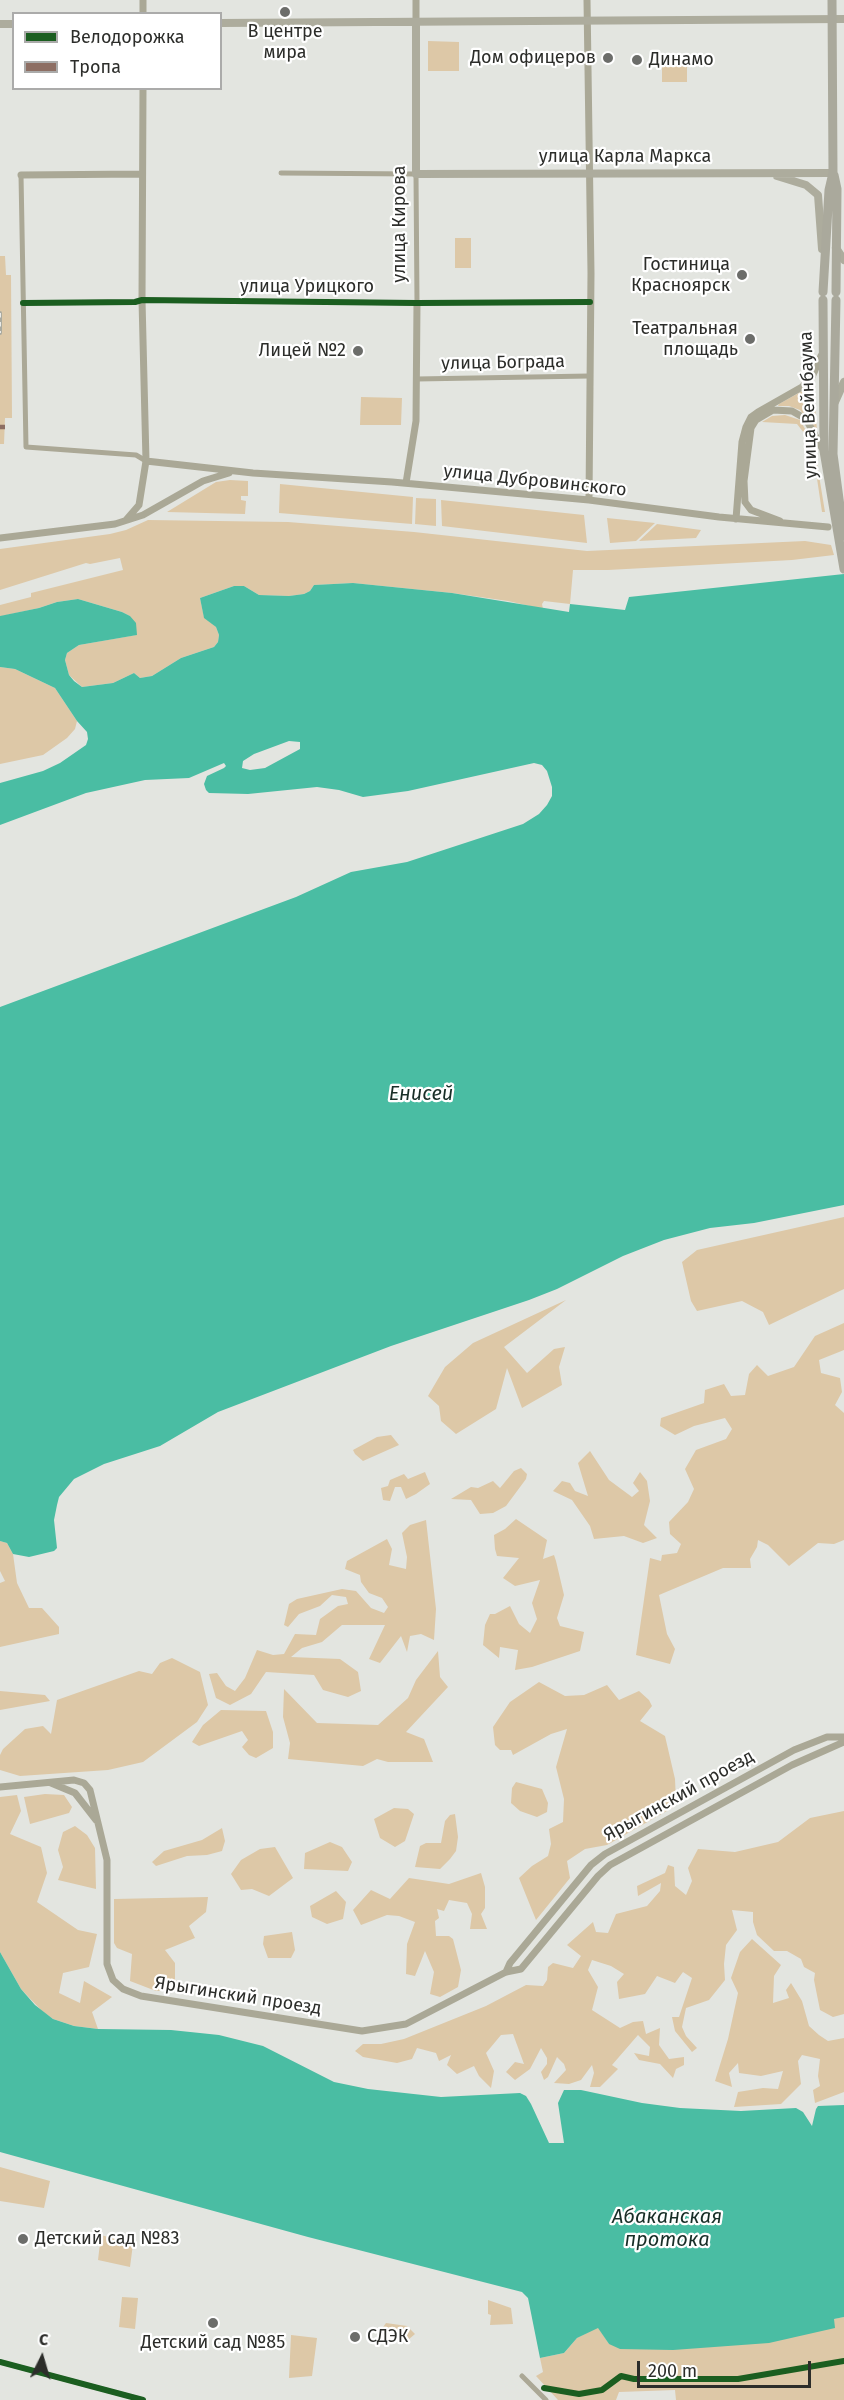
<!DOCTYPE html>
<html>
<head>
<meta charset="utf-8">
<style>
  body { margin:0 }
  #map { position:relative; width:844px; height:2400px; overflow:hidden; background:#e3e5e0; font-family:"Fira Sans",sans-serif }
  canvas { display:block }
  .legend { position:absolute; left:12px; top:12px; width:210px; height:78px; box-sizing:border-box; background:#fff; border:2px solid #ababaa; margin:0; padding:8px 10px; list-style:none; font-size:18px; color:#2c2d2a }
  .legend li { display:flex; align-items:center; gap:12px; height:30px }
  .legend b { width:30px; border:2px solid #ababaa }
  .north { position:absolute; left:12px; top:2328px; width:60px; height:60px; -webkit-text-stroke:4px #fff; paint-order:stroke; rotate:5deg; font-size:16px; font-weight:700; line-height:24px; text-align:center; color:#2c2d2a }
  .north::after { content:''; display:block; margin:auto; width:21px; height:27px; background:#2c2d2a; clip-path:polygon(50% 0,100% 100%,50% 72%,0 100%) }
  .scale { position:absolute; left:637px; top:2361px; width:174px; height:27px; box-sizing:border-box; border:3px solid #2c2d2a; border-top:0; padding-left:8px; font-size:18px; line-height:21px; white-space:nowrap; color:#2c2d2a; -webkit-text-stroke:4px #fff; paint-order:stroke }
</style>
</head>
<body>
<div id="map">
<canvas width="844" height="2400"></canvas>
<ul class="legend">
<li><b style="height:8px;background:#1b5e20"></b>Велодорожка</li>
<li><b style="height:8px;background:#8d6e63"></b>Тропа</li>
</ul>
<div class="north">С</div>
<div class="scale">200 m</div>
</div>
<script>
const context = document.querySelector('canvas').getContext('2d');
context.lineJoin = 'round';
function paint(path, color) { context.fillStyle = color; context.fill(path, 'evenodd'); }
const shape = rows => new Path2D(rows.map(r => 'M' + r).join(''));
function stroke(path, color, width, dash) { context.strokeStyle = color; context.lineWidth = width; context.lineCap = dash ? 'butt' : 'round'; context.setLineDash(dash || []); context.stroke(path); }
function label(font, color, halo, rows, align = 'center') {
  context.font = font + ' "Fira Sans",sans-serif'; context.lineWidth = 4.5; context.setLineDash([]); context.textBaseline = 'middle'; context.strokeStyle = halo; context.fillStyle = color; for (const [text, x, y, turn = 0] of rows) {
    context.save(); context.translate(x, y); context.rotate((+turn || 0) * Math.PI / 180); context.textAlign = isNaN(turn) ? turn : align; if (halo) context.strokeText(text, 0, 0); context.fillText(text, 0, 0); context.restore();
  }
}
paint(shape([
  [428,41,459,42,459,71,428,71],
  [662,58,687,58,687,82,662,82],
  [455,238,471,238,471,268,455,268],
  [0,256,5,256,6,275,11,275,12,418,5,418,4,444,0,444],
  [813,381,817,431,800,410,789,406,778,406,779,404,806,389],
  [361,397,402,398,401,425,360,425],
  [785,415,800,420,814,445,825,512,822,512,816,472,804,433,797,424,762,422,772,416],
  [230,480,248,481,248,496,241,496,241,500,246,501,245,514,167,512,216,482],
  [280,484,413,497,412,524,279,513],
  [416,498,436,499,436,526,415,524],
  [441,500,584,515,587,543,442,526],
  [607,518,655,523,636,541,610,543],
  [148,520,288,522,414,532,587,551,805,541,831,545,834,555,792,560,608,570,573,570,570,604,544,601,542,604,543,609,508,601,452,593,353,583,314,585,310,591,304,594,289,596,259,595,244,586,234,586,200,598,204,617,216,627,219,635,218,642,214,647,181,658,152,676,140,678,134,673,113,683,82,687,69,675,65,660,67,653,79,645,136,635,130,616,122,612,78,599,57,602,39,608,2,616,0,616,0,605,31,597,31,593,123,570,120,558,90,564,86,563,0,590,0,549,110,534,126,530],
  [657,524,701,530,696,538,639,541],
  [0,667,15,669,55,688,77,721,75,729,67,738,43,755,0,764],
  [844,1217,844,1289,769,1325,763,1312,742,1301,697,1311,691,1301,682,1262,697,1250],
  [566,1300,504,1347,527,1373,554,1349,565,1347,559,1367,562,1385,522,1408,507,1368,496,1409,456,1434,441,1421,439,1406,428,1396,445,1367,473,1343],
  [844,1323,844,1350,819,1360,821,1373,840,1378,842,1392,835,1405,844,1413,844,1540,834,1544,818,1543,789,1566,768,1545,758,1540,757,1547,750,1559,751,1568,723,1568,659,1595,667,1634,675,1649,670,1664,636,1655,650,1558,661,1561,662,1555,677,1553,681,1544,670,1534,669,1522,688,1502,694,1489,685,1469,696,1450,726,1439,732,1429,725,1418,694,1426,675,1435,660,1426,661,1418,704,1403,705,1390,724,1384,731,1396,745,1395,749,1374,757,1365,768,1376,794,1367,815,1336],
  [391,1435,399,1445,363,1461,355,1454,353,1450,377,1437],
  [590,1451,609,1480,632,1497,639,1491,633,1483,640,1472,647,1481,650,1501,644,1525,657,1538,643,1543,624,1536,594,1539,590,1526,572,1500,553,1491,562,1481,570,1483,575,1491,588,1496,578,1463],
  [521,1468,527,1474,526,1479,506,1506,493,1513,480,1514,471,1500,451,1499,471,1487,478,1488,493,1481,500,1488,514,1471],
  [425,1472,430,1484,416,1494,406,1499,401,1487,395,1487,390,1501,383,1500,381,1488,388,1486,390,1480,404,1474,408,1479],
  [516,1519,547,1540,543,1559,554,1555,556,1561,564,1595,557,1618,560,1626,584,1632,580,1651,532,1667,515,1670,518,1650,500,1647,499,1658,483,1645,485,1625,490,1614,495,1614,510,1606,519,1624,530,1633,537,1619,532,1603,540,1580,515,1586,503,1578,519,1558,497,1556,495,1549,494,1535,505,1529],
  [426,1520,436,1609,434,1640,421,1634,410,1636,407,1652,401,1636,380,1663,369,1659,385,1625,342,1625,322,1642,302,1648,291,1657,340,1659,358,1672,361,1691,348,1697,323,1690,314,1675,266,1672,251,1694,230,1705,216,1698,209,1674,217,1673,226,1686,235,1691,245,1678,257,1650,273,1655,284,1654,295,1634,316,1635,320,1619,338,1606,348,1604,346,1597,332,1595,320,1606,299,1614,288,1627,284,1625,289,1604,297,1599,342,1589,356,1591,371,1608,384,1613,388,1607,382,1598,369,1593,361,1582,360,1575,345,1569,347,1561,387,1539,392,1549,389,1565,406,1569,407,1557,402,1533,410,1525],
  [0,1541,7,1543,13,1554,17,1583,29,1608,42,1608,59,1627,59,1634,0,1647,0,1583,5,1581,0,1571],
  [438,1651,440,1677,448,1687,406,1732,424,1739,433,1762,388,1762,377,1759,363,1766,288,1759,290,1743,283,1717,284,1689,317,1723,378,1725,408,1698,416,1680],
  [172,1658,200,1672,208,1705,197,1722,143,1762,108,1770,20,1776,0,1770,0,1755,3,1749,25,1729,43,1726,51,1734,57,1700,139,1671,152,1674,160,1663],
  [539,1682,565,1696,584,1695,607,1685,619,1700,639,1691,649,1700,652,1706,640,1721,665,1736,675,1779,676,1801,672,1808,607,1845,585,1849,567,1861,570,1878,536,1920,519,1878,532,1866,548,1856,551,1844,549,1829,563,1822,564,1799,556,1767,567,1729,551,1734,513,1755,511,1750,500,1750,495,1745,493,1727,510,1702],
  [0,1691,45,1695,50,1701,0,1710],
  [221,1710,266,1711,273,1732,273,1748,256,1758,249,1755,242,1747,248,1740,242,1731,199,1746,192,1742,203,1725],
  [516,1782,542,1789,548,1803,547,1812,537,1817,520,1811,511,1803,512,1788],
  [45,1794,64,1795,72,1807,69,1813,30,1824,24,1797],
  [17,1795,21,1811,10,1834,41,1847,47,1873,37,1902,78,1930,97,1934,89,1967,63,1973,59,1993,80,2003,84,1981,112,1997,92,2012,98,2029,74,2026,53,2019,42,2011,21,1989,0,1952,0,1797],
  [394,1808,408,1809,414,1814,405,1841,395,1847,380,1838,374,1819],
  [844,1811,844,2014,833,2017,820,2010,814,1980,815,1973,804,1967,801,1959,787,1951,774,1951,757,1935,753,1922,753,1912,732,1910,737,1930,726,1945,724,1964,725,1980,709,2000,686,2008,682,2027,686,2036,697,2048,692,2052,675,2031,672,2017,679,2017,692,1978,683,1972,675,1983,657,1976,645,1994,619,1999,617,1982,624,1974,611,1966,592,1960,588,1970,598,1987,592,2010,620,2028,633,2022,643,2021,646,2034,660,2028,659,2045,669,2059,684,2057,684,2065,676,2069,673,2078,660,2064,639,2060,634,2053,649,2056,650,2047,638,2035,612,2065,618,2069,600,2087,590,2087,594,2073,592,2065,581,2080,569,2084,554,2083,566,2070,564,2064,557,2057,548,2077,544,2080,541,2072,547,2064,547,2058,541,2048,530,2069,515,2080,506,2072,515,2062,524,2064,513,2034,501,2035,486,2053,494,2071,491,2088,479,2076,474,2066,457,2074,447,2065,451,2055,439,2061,436,2053,417,2048,412,2059,397,2063,363,2057,355,2051,363,2044,381,2044,404,2039,486,2006,526,1985,543,1986,547,1980,548,1967,553,1963,573,1968,581,1956,567,1945,593,1922,596,1932,608,1933,616,1914,647,1906,660,1891,661,1883,638,1896,637,1886,665,1873,668,1865,674,1867,675,1886,686,1895,692,1881,688,1868,698,1849,735,1852,778,1842,810,1818],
  [455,1814,458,1837,456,1851,450,1859,440,1869,415,1867,420,1846,426,1843,441,1843,445,1821,450,1815],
  [75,1826,87,1835,95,1848,96,1889,58,1880,63,1867,58,1850,63,1832],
  [222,1828,225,1841,222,1851,207,1855,187,1856,156,1866,152,1862,164,1851,202,1840],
  [330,1842,342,1847,352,1862,348,1871,304,1869,305,1853],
  [275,1847,293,1878,269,1896,252,1889,241,1890,231,1874,241,1860,260,1849],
  [481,1873,485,1887,485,1908,481,1914,487,1929,470,1929,472,1914,467,1903,449,1900,444,1911,437,1909,439,1918,435,1921,436,1936,449,1936,453,1939,461,1970,458,1987,440,1997,430,1994,434,1972,425,1951,415,1976,406,1974,407,1944,415,1922,399,1916,387,1915,361,1925,353,1910,371,1890,390,1899,409,1878,449,1884],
  [336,1891,346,1902,343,1919,327,1924,312,1917,310,1906],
  [208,1897,206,1912,189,1926,195,1938,165,1950,175,1963,175,1991,156,1991,130,1981,132,1954,117,1948,114,1943,114,1899],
  [292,1932,295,1950,291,1958,268,1958,263,1944,264,1936],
  [752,1939,781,1965,774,1976,773,2003,789,1998,786,1990,791,1983,802,2001,809,2026,819,2035,828,2041,844,2038,844,2092,815,2103,813,2090,820,2086,818,2076,820,2059,802,2055,798,2061,801,2084,781,2104,734,2107,738,2092,763,2088,778,2089,783,2071,761,2076,739,2073,738,2063,729,2073,732,2087,715,2081,728,2039,738,1993,731,1978,740,1952],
  [0,2167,50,2181,44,2208,0,2201],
  [101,2235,133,2244,130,2267,98,2260],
  [122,2297,138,2298,135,2329,119,2327],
  [488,2300,511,2308,513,2324,490,2325,491,2315,488,2314],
  [844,2317,844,2400,676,2400,675,2390,619,2392,616,2400,558,2400,536,2376,543,2372,540,2358,564,2353,577,2338,598,2327,609,2344,834,2327,833,2319],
  [386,2323,407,2326,415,2334,408,2340,387,2338,381,2330],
  [291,2335,317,2338,312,2376,289,2378]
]), '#ddc8a7');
paint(shape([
  [844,574,844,1205,754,1223,710,1228,664,1240,623,1256,557,1289,529,1300,391,1346,218,1412,160,1446,104,1464,74,1479,59,1497,57,1505,54,1520,57,1548,54,1551,29,1557,13,1554,7,1543,0,1541,0,1007,296,897,351,872,407,862,523,824,539,814,547,805,552,796,552,787,547,771,542,765,534,763,408,791,363,797,339,790,317,787,248,794,209,793,206,790,204,784,207,776,224,768,226,766,224,763,189,778,145,780,86,793,0,825,0,783,43,771,60,763,86,745,88,739,87,732,77,721,55,688,15,669,0,667,0,616,39,608,57,602,78,599,122,612,130,616,136,623,137,635,79,645,67,653,65,660,69,675,74,681,82,687,113,683,134,673,140,678,152,676,181,658,214,647,218,642,219,635,216,627,204,618,200,598,234,586,244,586,259,595,289,596,304,594,310,591,314,585,353,583,452,593,569,612,570,604,625,610,629,597],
  [289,741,300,742,300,749,265,768,250,770,242,768,243,761,254,754],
  [0,1952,21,1989,35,2005,53,2019,74,2026,98,2029,171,2030,219,2035,263,2046,334,2082,368,2089,441,2097,520,2093,526,2096,531,2104,549,2143,564,2143,558,2103,564,2090,581,2090,642,2103,680,2108,741,2111,796,2108,803,2112,812,2126,816,2109,818,2106,844,2105,844,2317,834,2319,835,2328,769,2343,673,2350,620,2349,609,2344,598,2328,577,2338,564,2353,540,2358,528,2298,522,2292,308,2237,0,2152]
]), '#4abda3');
stroke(shape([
  [281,173,416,174,417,303],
  [21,175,26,447,136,455,146,461],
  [23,303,135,302,142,300,417,303,590,302],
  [417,379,589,376],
  [0,2362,143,2400],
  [522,2376,546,2400]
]), '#aba896', 5);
stroke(shape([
  [587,0,591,273,589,500],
  [143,14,143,0],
  [416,22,416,0],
  [21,175,142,174],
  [146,461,253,473,392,482,589,500,719,517,828,527],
  [406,483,416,421,417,303],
  [736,519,742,442,746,427,751,417,758,412,802,387,812,377,821,356],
  [126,520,139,505,146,461,142,300,143,88],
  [780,521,751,510,745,502,744,481,751,428,756,420,773,410,792,411,806,419,822,448],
  [0,538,115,524,143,515,203,481,229,473],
  [51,1783,75,1793,96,1820],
  [0,1787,74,1780,84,1783,90,1790,107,1860,107,1964,113,1980,123,1989,141,1996,362,2031,406,2024,506,1972,521,1969,598,1876,610,1865,792,1765,844,1742],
  [506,1972,510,1963,591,1865,605,1854,794,1750,827,1737,844,1737]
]), '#aaa896', 7);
stroke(shape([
  [416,22,416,174,833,173],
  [220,23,844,19],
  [0,24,14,24],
  [777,176,806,185,818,195,822,249],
  [836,248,844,260],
  [835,402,844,382]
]), '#adac9d', 8);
stroke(shape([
  [834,175,837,189,836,292],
  [823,292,829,190,833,173,832,0],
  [823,300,824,451,844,569],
  [836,300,833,454,844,536]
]), '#aaa99c', 9);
const rail = shape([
  [0,313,0,333]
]);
stroke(rail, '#aaaa9f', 4);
stroke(rail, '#fff', 1.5, [4.5]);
stroke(shape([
  [0,427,5,427]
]), '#8d6e63', 4.5, [9, 4.5]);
stroke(shape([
  [23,303,135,302,142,300,417,303,590,302],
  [0,2362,143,2400],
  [544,2388,579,2394,602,2390,621,2376,634,2379,738,2379,844,2361]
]), '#1b5e20', 6);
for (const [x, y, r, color] of [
  [285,12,6,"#6c6d6a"],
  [608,58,6,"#6c6d6a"],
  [637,60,6,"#6c6d6a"],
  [742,275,6,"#6c6d6a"],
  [750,339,6,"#6c6d6a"],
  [358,351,6,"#6c6d6a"],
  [23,2239,6,"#6c6d6a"],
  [213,2323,6,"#6c6d6a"],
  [355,2337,6,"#6c6d6a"]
]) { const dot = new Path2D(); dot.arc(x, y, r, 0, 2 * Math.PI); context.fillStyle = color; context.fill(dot); stroke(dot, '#fff', 2); }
label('18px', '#2c2d2a', '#fff', [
  ["В центре",285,32,"center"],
  ["мира",285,53,"center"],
  ["Дом офицеров",596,58],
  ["Динамо",649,60,"left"],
  ["Гостиница",730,265],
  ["Красноярск",730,286],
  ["Театральная",738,329],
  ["площадь",738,350],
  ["Лицей №2",346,351],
  ["Детский сад №83",35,2239,"left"],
  ["СДЭК",367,2337,"left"],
  ["Детский сад №85",213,2343,"center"]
], 'right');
label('18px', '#2c2d2a', '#fff', [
  ["улица Карла Маркса",625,157],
  ["улица Кирова",400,224,-90],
  ["улица Урицкого",307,287],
  ["улица Бограда",503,363,-1],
  ["улица Вейнбаума",809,405,-92],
  ["улица Дубровинского",535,481,6],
  ["Ярыгинский проезд",679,1796,-29],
  ["Ярыгинский проезд",238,1996,9]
]);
label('italic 20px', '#182e27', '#fff', [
  ["Енисей",421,1094],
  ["Абаканская",667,2217],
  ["протока",667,2240]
]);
</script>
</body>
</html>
